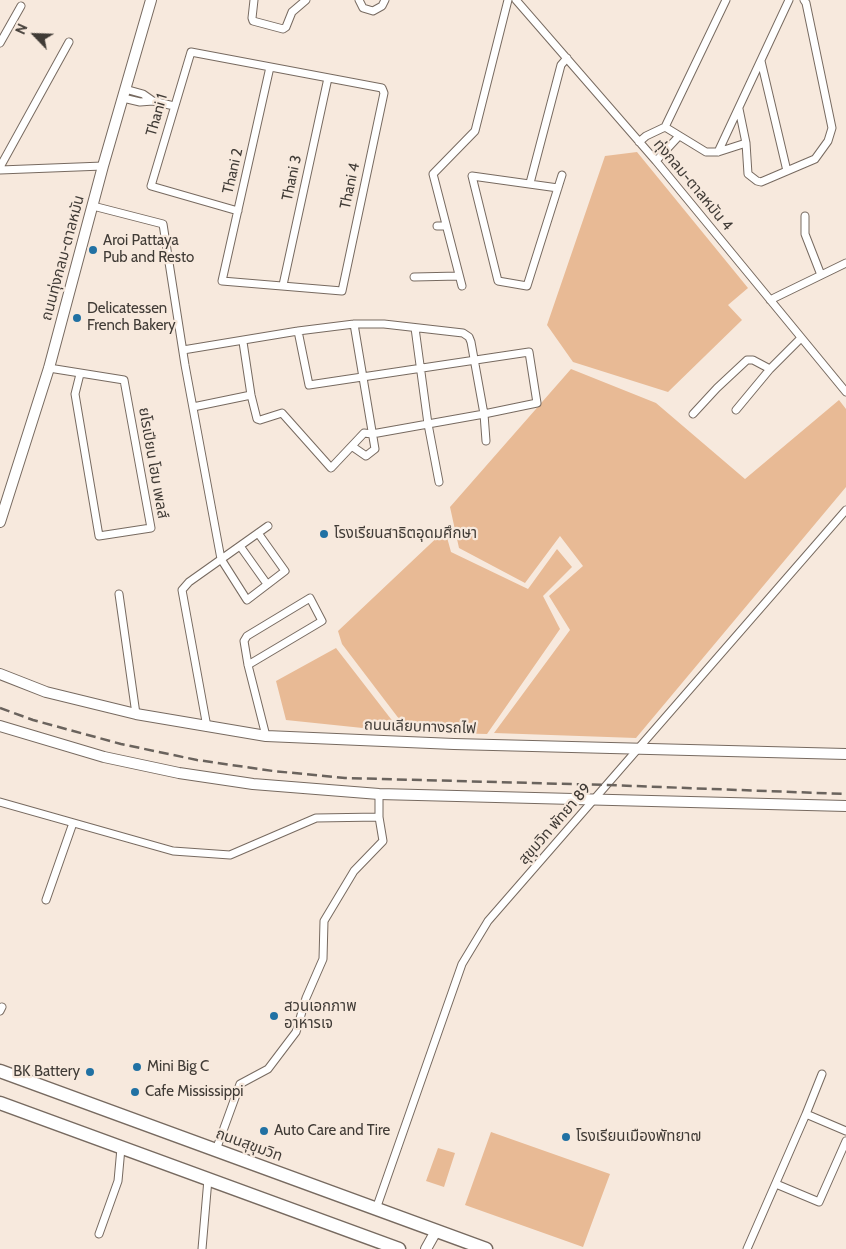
<!DOCTYPE html>
<html>
<head>
<meta charset="utf-8">
<style>
  body { margin:0 }
  #map { position:relative; width:846px; height:1249px; overflow:hidden; background:#f7e9dd; font-family:Cabin,sans-serif }
  canvas { display:block }
  .north { position:absolute; left:10px; top:10px; width:50px; height:50px; -webkit-text-stroke:4px #f7e9dd; paint-order:stroke; rotate:294deg; font-size:14px; font-weight:700; line-height:20px; text-align:center; color:#403b36 }
  .north::after { content:''; display:block; margin:auto; width:18px; height:22px; background:#403b36; clip-path:polygon(50% 0,100% 100%,50% 72%,0 100%) }
</style>
</head>
<body>
<div id="map">
<canvas width="846" height="1249"></canvas>
<div class="north">N</div>
</div>
<script>
const context = document.querySelector('canvas').getContext('2d');
context.lineJoin = 'round';
function paint(path, color) { context.fillStyle = color; context.fill(path, 'evenodd'); }
const shape = rows => new Path2D(rows.map(r => 'M' + r).join(''));
function stroke(path, color, width, dash) { context.strokeStyle = color; context.lineWidth = width; context.lineCap = dash ? 'butt' : 'round'; context.setLineDash(dash || []); context.stroke(path); }
function label(font, color, halo, rows, align = 'center') {
  context.font = font + ' Cabin,"Noto Sans Thai",sans-serif'; context.lineWidth = 4.5; context.setLineDash([]); context.textBaseline = 'middle'; context.strokeStyle = halo; context.fillStyle = color; for (const [text, x, y, turn = 0] of rows) {
    context.save(); context.translate(x, y); context.rotate((+turn || 0) * Math.PI / 180); context.textAlign = isNaN(turn) ? turn : align; if (halo) context.strokeText(text, 0, 0); context.fillText(text, 0, 0); context.restore();
  }
}
paint(shape([
  [637,152,748,288,728,305,742,320,668,392,573,362,547,325,605,156],
  [571,369,656,403,745,479,839,400,846,409,846,487,636,738,494,733,570,630,549,596,583,566,560,536,525,583,459,548,450,507],
  [445,530,451,552,528,589,557,549,572,567,543,596,560,629,487,734,409,732,342,644,338,631],
  [336,648,401,732,286,720,276,681],
  [491,1132,610,1174,583,1247,465,1205],
  [438,1148,455,1153,444,1187,426,1181]
]), '#e8ba95');
const street = shape([
  [254,0,252,18,253,21,283,29,286,27,292,12,306,0],
  [359,0,363,8,373,11,382,6,385,0],
  [516,0,656,161,846,392],
  [0,43,21,6],
  [761,61,787,171],
  [125,89,143,94,153,101,174,106],
  [123,98,140,102,153,101],
  [739,109,746,143,748,174,757,181,761,182,815,159,828,141,832,128,806,3,804,0],
  [665,127,706,152,718,152,746,143],
  [639,142,646,136,665,127,726,0],
  [718,152,789,0],
  [656,161,679,136],
  [0,167,69,42],
  [0,170,103,166],
  [530,183,561,65,567,58],
  [558,188,472,176,498,281,527,286,562,175],
  [93,206,163,224,185,365,221,559,247,600,285,571,258,533],
  [238,211,151,186,191,52,382,88,384,93,342,291,222,281,270,67],
  [805,216,805,234,821,275],
  [437,226,446,226],
  [414,277,459,276],
  [283,285,328,78],
  [462,286,433,174,475,131,508,0],
  [770,300,846,263],
  [415,328,428,424,439,482],
  [243,342,251,395,257,419,260,420,282,413,331,468,364,433,372,434,484,414,537,403,529,352,309,385,298,331],
  [183,350,298,331,354,324,384,324,463,333,469,337,471,342,484,414,486,441],
  [49,368,124,380,151,528,99,536,75,394,80,374],
  [193,407,251,395],
  [736,410,770,369],
  [693,414,717,388,747,360,753,360,770,369,801,338],
  [353,447,366,456,375,449,354,324],
  [240,546,267,584],
  [119,594,136,714],
  [248,665,322,621,310,598,247,636,244,641,248,665,266,736],
  [207,727,182,590,189,582,268,526],
  [0,802,173,851,230,855,316,818,379,817,379,794],
  [46,900,73,823],
  [0,1011,2,1007],
  [806,1114,822,1074],
  [216,1150,240,1084,268,1069,296,1032,306,998,323,959,324,921,354,871,383,841,379,817],
  [776,1184,819,1202,846,1141],
  [376,1209,462,964,488,921,846,510],
  [99,1234,118,1181,121,1148],
  [202,1249,208,1179],
  [747,1249,806,1114,846,1131]
]);
const secondary = shape([
  [0,522,49,368,103,166,151,0],
  [0,674,46,692,136,714,266,736,454,744,846,754],
  [0,726,104,757,179,773,253,784,379,794,846,806],
  [426,1249,436,1231]
]);
const highway = shape([
  [0,1071,486,1249],
  [0,1103,399,1249]
]);
stroke(street, '#776a60', 9);
stroke(secondary, '#776a60', 12);
stroke(highway, '#776a60', 15);
stroke(street, '#fff', 7);
stroke(secondary, '#fff', 10);
stroke(highway, '#fff', 12);
stroke(shape([
  [0,708,33,720,121,744,197,760,273,771,345,778,607,785,846,794]
]), '#6a635d', 2.5, [10, 5]);
for (const [x, y, r, color] of [
  [93,250,5,"#2171a3"],
  [77,318,5,"#2171a3"],
  [324,534,5,"#2171a3"],
  [274,1016,5,"#2171a3"],
  [137,1067,5,"#2171a3"],
  [90,1072,5,"#2171a3"],
  [135,1092,5,"#2171a3"],
  [264,1131,5,"#2171a3"],
  [566,1137,5,"#2171a3"]
]) { const dot = new Path2D(); dot.arc(x, y, r, 0, 2 * Math.PI); context.fillStyle = color; context.fill(dot); stroke(dot, '#f7e9dd', 2); }
label('15px', '#403b36', '#f7e9dd', [
  ["Thani 1",157,115,-74],
  ["Thani 2",233,171,-77],
  ["Thani 3",292,178,-78],
  ["ทุ่งกลม-ตาลหมัน 4",693,185,50],
  ["Thani 4",350,186,-78],
  ["ถนนทุ่งกลม-ตาลหมัน",63,258,-75],
  ["ยโรเปียน โฮม เพลส์",153,463,80],
  ["ถนนเลียบทางรถไฟ",420,727,2],
  ["สุขุมวิท พัทยา 89",555,824,-49],
  ["ถนนสุขุมวิท",249,1145,20]
]);
label('15px', '#403b36', '#f7e9dd', [
  ["Aroi Pattaya",103,241],
  ["Pub and Resto",103,258],
  ["Delicatessen",87,309],
  ["French Bakery",87,326],
  ["โรงเรียนสาธิตอุดมศึกษา",334,534],
  ["สวนเอกภาพ",284,1007],
  ["อาหารเจ",284,1024],
  ["Mini Big C",147,1067],
  ["BK Battery",80,1072,"right"],
  ["Cafe Mississippi",145,1092],
  ["Auto Care and Tire",274,1131],
  ["โรงเรียนเมืองพัทยา๗",576,1137]
], 'left');
</script>
</body>
</html>
